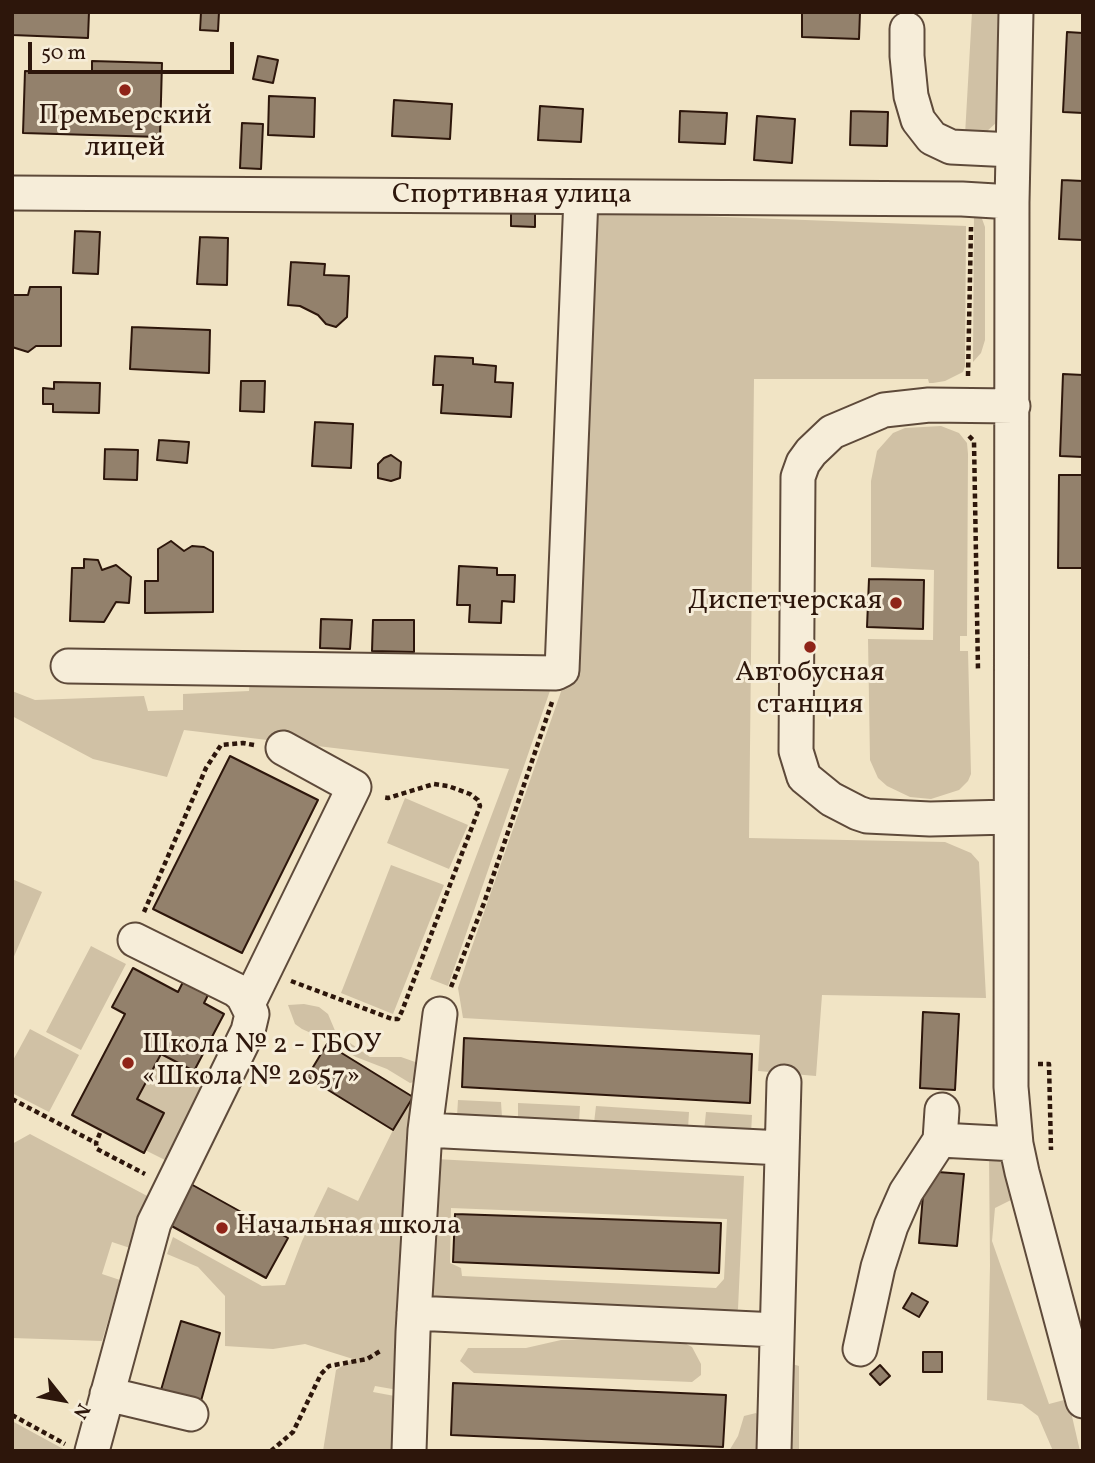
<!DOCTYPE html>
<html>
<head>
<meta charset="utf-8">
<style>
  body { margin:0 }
  #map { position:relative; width:1095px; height:1463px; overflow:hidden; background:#f1e4c5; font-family:Vollkorn,serif }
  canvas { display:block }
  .frame { position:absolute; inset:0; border:14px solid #2d160b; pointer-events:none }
  .north { position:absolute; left:28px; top:1365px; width:70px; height:70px; -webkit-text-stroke:5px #f6edd9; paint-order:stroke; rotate:121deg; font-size:19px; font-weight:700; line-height:28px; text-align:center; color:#2d160b }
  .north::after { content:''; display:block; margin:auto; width:24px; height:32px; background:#2d160b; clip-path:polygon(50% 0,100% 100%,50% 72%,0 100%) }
  .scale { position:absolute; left:28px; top:42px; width:206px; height:32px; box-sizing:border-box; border:4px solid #2d160b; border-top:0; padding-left:9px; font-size:21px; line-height:24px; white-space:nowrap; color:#2d160b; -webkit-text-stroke:5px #f6edd9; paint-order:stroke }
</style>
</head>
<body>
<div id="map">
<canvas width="1095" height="1463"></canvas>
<div class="frame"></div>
<div class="north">N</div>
<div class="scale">50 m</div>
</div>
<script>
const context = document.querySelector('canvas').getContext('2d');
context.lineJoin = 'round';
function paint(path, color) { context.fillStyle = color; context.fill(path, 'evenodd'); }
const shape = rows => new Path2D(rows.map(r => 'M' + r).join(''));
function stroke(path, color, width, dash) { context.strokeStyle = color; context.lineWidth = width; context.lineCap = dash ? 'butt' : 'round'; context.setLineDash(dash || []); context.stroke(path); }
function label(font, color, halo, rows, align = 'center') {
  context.font = font + ' Vollkorn,serif'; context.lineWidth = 6; context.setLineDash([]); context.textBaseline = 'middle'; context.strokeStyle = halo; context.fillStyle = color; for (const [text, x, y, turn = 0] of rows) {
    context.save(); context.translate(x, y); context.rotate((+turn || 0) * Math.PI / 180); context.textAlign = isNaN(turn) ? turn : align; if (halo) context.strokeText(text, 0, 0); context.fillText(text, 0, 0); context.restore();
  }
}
paint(shape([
  [972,12,998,12,996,123,986,132,965,135],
  [591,212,966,226,965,366,963,372,945,381,933,383,929,383,928,379,754,379,749,838,945,842,971,853,979,862,986,998,822,995,816,1076,758,1071,760,1035,463,1018,458,988,468,958,564,683,575,681],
  [974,213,981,216,985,227,985,340,981,353,973,362],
  [941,426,959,433,967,443,968,454,967,636,960,636,960,651,968,651,971,774,968,781,959,790,931,799,910,797,887,786,878,778,870,760,868,639,933,640,934,570,871,567,871,481,877,451,893,433,905,428],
  [250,676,553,682,448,986,430,979,509,769,184,730,167,777,93,759,12,716,12,691,35,700,144,696,148,711,183,710,183,694,249,691],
  [405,798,468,825,449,869,387,843],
  [391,865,444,885,393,1014,341,993],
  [12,879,42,892,12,961],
  [91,946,126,964,81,1050,46,1032],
  [304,1004,319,1007,328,1014,336,1033,370,1057,401,1057,421,1064,398,1390,375,1386,373,1392,400,1397,396,1451,323,1451,336,1370,353,1359,305,1344,273,1349,225,1346,225,1296,198,1267,167,1254,173,1237,262,1286,285,1285,302,1241,328,1187,358,1201,393,1130,413,1096,418,1081,410,1083,387,1069,356,1057,324,1039,302,1029,295,1024,288,1005],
  [30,1029,79,1055,49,1112,12,1093,12,1062],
  [161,1054,210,1079,167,1161,145,1150,164,1113,137,1099],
  [458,1100,501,1102,502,1117,457,1116],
  [518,1103,580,1106,579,1122,518,1119],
  [596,1106,689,1112,688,1129,594,1123],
  [706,1112,752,1115,751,1134,704,1131],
  [30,1134,151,1198,130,1248,112,1242,102,1274,120,1280,102,1341,12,1338,12,1144],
  [1001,1154,1011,1200,995,1208,992,1241,1049,1404,1068,1399,1080,1451,1053,1451,1038,1416,1022,1404,987,1400,990,1266,989,1155],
  [436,1159,744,1176,738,1309,734,1315,429,1298],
  [451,1208,727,1219,724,1279,716,1288,462,1276,461,1268,450,1263],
  [673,1337,692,1347,701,1364,701,1375,692,1382,474,1373,460,1361,468,1348,526,1348,561,1340],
  [792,1364,799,1366,799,1451,790,1451],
  [756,1413,761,1418,764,1451,729,1451,738,1436,744,1416],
  [12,1421,67,1451,12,1451]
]), '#d0c1a5');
const building = shape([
  [12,12,89,12,88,38,12,35,12,12],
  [201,12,219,12,218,31,200,30,201,12],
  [802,12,860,12,859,39,802,37,802,12],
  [1067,32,1083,33,1083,113,1063,112,1067,32],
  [258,56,278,60,273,83,253,79,258,56],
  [92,61,162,63,160,137,23,133,25,71,92,73,92,61],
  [269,96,315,98,314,137,268,135,269,96],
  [394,100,452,104,450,139,392,136,394,100],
  [540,106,583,109,581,142,538,140,540,106],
  [680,111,727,113,725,144,679,142,680,111],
  [851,111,888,112,887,146,850,145,851,111],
  [757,116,795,119,792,163,754,160,757,116],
  [242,123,263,124,261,169,240,168,242,123],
  [1062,180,1083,181,1083,240,1059,239,1062,180],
  [511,210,535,211,535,227,511,226,511,210],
  [75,231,100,232,98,274,73,273,75,231],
  [200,237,228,238,227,285,197,284,200,237],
  [291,262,325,264,324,275,349,276,347,317,336,327,326,324,318,315,300,306,288,305,291,262],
  [30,287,61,287,61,346,36,346,28,352,12,347,12,295,28,295,30,287],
  [132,327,210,330,209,373,130,369,132,327],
  [435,356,473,358,473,364,496,366,495,382,513,383,511,417,441,413,443,385,433,385,435,356],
  [1063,374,1083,375,1083,457,1060,456,1063,374],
  [241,381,265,381,264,412,240,411,241,381],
  [54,382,100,383,99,413,53,412,53,404,43,404,43,388,54,389,54,382],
  [315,422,353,424,351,468,312,466,315,422],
  [159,440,189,442,187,463,157,460,159,440],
  [105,449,138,450,137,480,104,479,105,449],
  [391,455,401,462,400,478,391,481,378,478,378,464,384,458,391,455],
  [1059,475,1083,475,1083,568,1058,568,1059,475],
  [171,541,184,551,192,546,204,547,213,552,213,612,145,613,145,581,158,581,158,549,171,541],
  [84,559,98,560,102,570,116,565,131,577,129,603,116,602,104,622,70,621,72,568,84,568,84,559],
  [459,566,497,568,497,575,515,575,514,602,502,601,501,623,469,622,470,605,457,605,459,566],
  [869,579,924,580,923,629,867,627,869,579],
  [321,619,352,620,350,649,320,648,321,619],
  [373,620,414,620,414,652,372,651,373,620],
  [230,756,318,800,242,953,153,909,230,756],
  [133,968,178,992,183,982,208,995,204,1003,224,1014,194,1071,161,1054,137,1099,164,1113,144,1153,72,1115,125,1014,112,1007,133,968],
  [923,1012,959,1014,955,1090,920,1088,923,1012],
  [464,1038,752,1054,750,1103,462,1087,464,1038],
  [327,1044,413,1097,393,1130,307,1077,327,1044],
  [925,1171,964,1174,957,1246,919,1243,925,1171],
  [189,1183,288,1238,266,1278,168,1224,189,1183],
  [455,1214,721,1223,719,1273,453,1262,455,1214],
  [912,1293,928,1302,919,1317,903,1308,912,1293],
  [181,1321,220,1333,199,1408,159,1397,181,1321],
  [923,1352,942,1352,942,1372,923,1372,923,1352],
  [880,1365,890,1376,880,1385,870,1374,880,1365],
  [453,1383,726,1395,723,1447,451,1435,453,1383]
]);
paint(building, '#93816c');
stroke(building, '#2d160b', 2);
const minor = shape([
  [1016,12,1012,202,1011,1087,1016,1144,1022,1172,1083,1401],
  [907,29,907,56,911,96,918,120,932,138,951,147,1013,150],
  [12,193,962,199,1012,202],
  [68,666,556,673,562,670,581,197],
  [1010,817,930,819,867,816,858,813,831,799,804,777,796,751,798,477,803,463,811,452,832,432,884,410,929,405,1013,406],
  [248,1004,354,787,283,748],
  [425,1130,782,1148],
  [940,1140,1016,1144],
  [414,1313,777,1330],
  [860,1349,878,1267,891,1226,906,1192,940,1140,942,1110],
  [107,1394,191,1414],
  [92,1451,154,1223,248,1031,252,1014,243,996,236,990,135,940],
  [409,1451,413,1332,425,1130,440,1014],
  [774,1451,784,1082]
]);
stroke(minor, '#5e4a3a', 37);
stroke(shape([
  [968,376,971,227],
  [969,436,974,441,978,670],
  [144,912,206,768,221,745,243,743,254,745],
  [291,981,392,1019,398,1019,402,1011,480,806,478,800,470,794,448,786,434,784,388,798,382,797],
  [451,987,484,903,552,702],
  [1038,1064,1049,1064,1051,1150],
  [12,1099,96,1143],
  [100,1133,96,1143,97,1149,145,1174],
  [12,1415,65,1444],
  [271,1451,293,1432,321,1374,329,1366,367,1359,382,1350]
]), '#2d160b', 4.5, [5, 3.5]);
stroke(minor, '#f6edd9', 33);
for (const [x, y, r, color] of [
  [125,90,7,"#8f2418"],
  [896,603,7,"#8f2418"],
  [810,647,7,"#8f2418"],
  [128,1063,7,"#8f2418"],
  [222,1228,7,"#8f2418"]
]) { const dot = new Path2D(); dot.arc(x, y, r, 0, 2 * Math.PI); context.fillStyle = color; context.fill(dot); stroke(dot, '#f6edd9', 2.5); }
label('28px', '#2d160b', '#f6edd9', [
  ["Премьерский",125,118],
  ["лицей",125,150],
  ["Диспетчерская",882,603,"right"],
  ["Автобусная",810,675],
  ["станция",810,707],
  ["Школа № 2 - ГБОУ",142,1047,"left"],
  ["«Школа № 2057»",142,1079,"left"],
  ["Начальная школа",236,1228,"left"]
]);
label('28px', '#2d160b', '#f6edd9', [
  ["Спортивная улица",512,197]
]);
</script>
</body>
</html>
